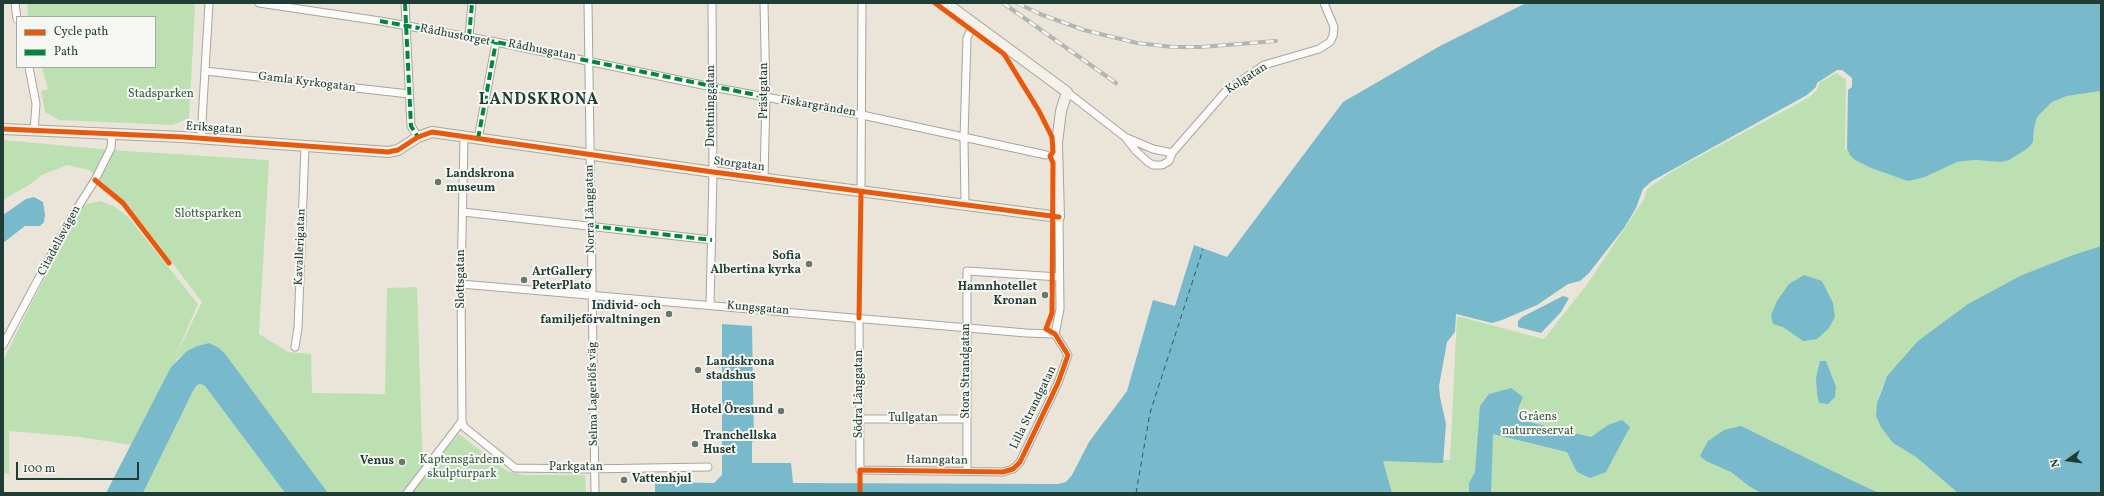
<!DOCTYPE html>
<html>
<head>
<meta charset="utf-8">
<style>
  body { margin:0 }
  #map { position:relative; width:2104px; height:496px; overflow:hidden; background:#ebe5d9; font-family:Vollkorn,serif }
  canvas { display:block }
  .frame { position:absolute; inset:0; border:4px solid #1f3d34; pointer-events:none }
  .legend { position:absolute; left:16px; top:16px; width:140px; height:52px; box-sizing:border-box; background:#f6f6f2; border:1px solid #a0aca6; margin:0; padding:5px 7px; list-style:none; font-size:12px; color:#1f3d34 }
  .legend li { display:flex; align-items:center; gap:8px; height:20px }
  .legend b { width:20px; border:1px solid #a0aca6 }
  .north { position:absolute; left:2048px; top:440px; width:40px; height:40px; -webkit-text-stroke:3px #f6f6f2; paint-order:stroke; rotate:256deg; font-size:11px; font-weight:700; line-height:16px; text-align:center; color:#1f3d34 }
  .north::after { content:''; display:block; margin:auto; width:14px; height:18px; background:#1f3d34; clip-path:polygon(50% 0,100% 100%,50% 72%,0 100%) }
  .scale { position:absolute; left:16px; top:462px; width:123px; height:18px; box-sizing:border-box; border:2px solid #1f3d34; border-top:0; padding-left:5px; font-size:12px; line-height:14px; white-space:nowrap; color:#1f3d34; -webkit-text-stroke:3px #f6f6f2; paint-order:stroke }
</style>
</head>
<body>
<div id="map">
<canvas width="2104" height="496"></canvas>
<div class="frame"></div>
<ul class="legend">
<li><b style="height:5px;background:#e8590c"></b>Cycle path</li>
<li><b style="height:5px;background:#00873e"></b>Path</li>
</ul>
<div class="north">N</div>
<div class="scale">100 m</div>
</div>
<script>
const context = document.querySelector('canvas').getContext('2d');
context.lineJoin = 'round';
function paint(path, color) { context.fillStyle = color; context.fill(path, 'evenodd'); }
const shape = rows => new Path2D(rows.map(r => 'M' + r).join(''));
function stroke(path, color, width, dash) { context.strokeStyle = color; context.lineWidth = width; context.lineCap = dash ? 'butt' : 'round'; context.setLineDash(dash || []); context.stroke(path); }
function label(font, color, halo, rows, align = 'center') {
  context.font = font + ' Vollkorn,serif'; context.lineWidth = 4; context.setLineDash([]); context.textBaseline = 'middle'; context.strokeStyle = halo; context.fillStyle = color; for (const [text, x, y, turn = 0] of rows) {
    context.save(); context.translate(x, y); context.rotate((+turn || 0) * Math.PI / 180); context.textAlign = isNaN(turn) ? turn : align; if (halo) context.strokeText(text, 0, 0); context.fillText(text, 0, 0); context.restore();
  }
}
paint(shape([
  [27,3,192,3,195,6,189,118,173,125,59,120,48,114,45,112,41,91,48,89,42,67,155,67,155,17,28,17],
  [1836,73,1846,79,1845,150,1847,148,1855,160,1871,168,1884,172,1925,177,1957,162,1974,160,2001,162,2033,142,2034,129,2037,117,2052,102,2067,96,2101,91,2101,246,2073,255,2022,275,1902,360,1887,376,1882,387,1877,403,1893,443,1916,457,1958,493,1388,493,1378,459,1450,460,1457,316,1544,339,1588,283,1644,199,1647,189,1674,170,1808,98,1817,90,1819,83],
  [3,140,111,150,269,160,259,334,288,352,311,354,312,393,385,394,387,288,417,287,423,476,459,434,507,471,525,475,585,475,586,493,328,493,226,355,209,343,197,346,177,359,131,445,80,437,9,431,9,474,3,473,3,361,32,302,84,205,100,201,114,206,128,217,198,304,174,359,202,302,129,206,89,170,67,165,42,175,29,185,3,200],
  [201,384,205,386,285,493,143,493,193,391,197,385]
]), '#bde0b3');
paint(shape([
  [1526,3,2101,3,2101,91,2067,96,2052,102,2037,117,2034,129,2033,142,2028,148,2009,160,2001,162,1974,160,1957,162,1925,177,1908,181,1871,168,1855,160,1850,155,1847,148,1848,90,1852,87,1852,78,1842,70,1837,70,1817,83,1816,87,1807,95,1652,181,1643,189,1636,208,1624,228,1589,273,1580,281,1568,284,1537,305,1502,320,1492,323,1456,314,1455,332,1447,342,1439,386,1440,397,1446,424,1443,463,1383,461,1392,493,655,493,655,482,714,483,722,475,722,324,752,326,754,441,752,442,752,463,791,463,793,483,1058,484,1066,482,1072,475,1089,442,1127,391,1153,300,1175,306,1194,245,1227,257,1343,102,1440,46],
  [34,197,43,202,45,214,44,222,40,226,25,226,3,243,3,215,26,199],
  [2101,246,2101,493,1958,493,1916,457,1893,443,1881,427,1876,416,1877,403,1887,376,1918,341,1968,304,2022,275,2073,255],
  [1804,275,1822,281,1833,303,1835,317,1829,328,1817,339,1803,341,1783,327,1773,324,1771,315,1777,301,1789,284],
  [1563,296,1569,298,1561,312,1541,333,1518,327,1518,321,1522,317],
  [209,343,219,348,226,355,328,493,285,493,205,386,201,384,197,385,193,391,143,493,106,493,171,367,187,351,197,346],
  [1820,361,1826,361,1836,387,1835,397,1828,404,1819,403,1817,393,1816,378],
  [1511,388,1523,397,1518,409,1519,418,1533,423,1591,437,1608,425,1622,420,1630,427,1606,472,1590,478,1577,472,1567,452,1493,434,1491,493,1469,493,1469,483,1475,472,1480,406,1489,394],
  [1741,426,1853,481,1879,493,1761,493,1749,486,1731,472,1706,461,1700,456,1708,441,1724,430]
]), '#78b9cb');
stroke(shape([
  [1136,493,1150,413,1203,249]
]), '#2b5c60', 1, [5, 4]);
const street = shape([
  [15,3,17,19],
  [259,3,380,21,496,42,712,87,862,115,1046,155],
  [405,3,411,126,418,137],
  [588,3,595,493],
  [764,3,766,97,764,179],
  [469,37,472,3],
  [29,67,36,104,34,131],
  [205,71,409,94],
  [1067,92,1125,137,1136,151,1148,162,1153,165,1162,165,1169,161,1172,153,1226,91,1264,65,1319,49,1330,42,1333,36,1334,27,1324,3],
  [464,137,461,284,462,421,464,427,515,468,586,469,708,467],
  [201,138,209,3],
  [1127,138,1153,149,1172,153],
  [478,139,496,42],
  [861,192,862,3],
  [965,205,964,138,967,38,974,23],
  [463,212,712,240],
  [461,284,1026,333,1055,334],
  [710,305,713,172,712,3],
  [859,318,860,470,1003,472,1013,469,1020,462,1058,383,1068,355,1055,334,1060,309,1059,217],
  [3,345,71,218,95,180,111,148,112,134],
  [295,347,298,328,305,147],
  [860,419,967,419],
  [967,471,967,271,1059,277],
  [407,493,462,421]
]);
const secondary = shape([
  [3,129,183,137,388,152,398,150,418,137,432,132,713,172,1059,217,1057,143,1061,111,1067,92,946,3]
]);
stroke(street, '#a6a69f', 9);
stroke(secondary, '#a6a69f', 12);
stroke(street, '#fcfbf9', 7);
stroke(secondary, '#f4f1eb', 10);
const rail = shape([
  [1003,3,1116,83],
  [1017,3,1040,14,1084,30,1137,43,1173,47,1201,47,1276,41]
]);
stroke(rail, '#b3b5b3', 4);
stroke(rail, '#f6f6f2', 2.5, [8]);
stroke(shape([
  [405,3,411,126,418,137],
  [380,21,496,42,766,97],
  [469,37,472,3],
  [478,139,496,42],
  [591,226,712,240]
]), '#00873e', 4, [8, 4]);
stroke(shape([
  [3,129,183,137,388,152,398,150,418,137,432,132,713,172,1059,217],
  [95,180,123,203,169,263],
  [859,318,861,192],
  [860,493,860,470,1003,472,1013,469,1020,462,1058,383,1068,355,1055,334,1046,329,1052,313,1053,163,1050,156,1053,152,1052,137,1039,111,1004,54,935,3]
]), '#e8590c', 5);
for (const [x, y, r, color] of [
  [438,182,4,"#66786e"],
  [809,264,4,"#66786e"],
  [524,280,4,"#66786e"],
  [1045,295,4,"#66786e"],
  [669,314,4,"#66786e"],
  [698,370,4,"#66786e"],
  [781,411,4,"#66786e"],
  [695,444,4,"#66786e"],
  [402,462,4,"#66786e"],
  [624,480,4,"#66786e"]
]) { const dot = new Path2D(); dot.arc(x, y, r, 0, 2 * Math.PI); context.fillStyle = color; context.fill(dot); stroke(dot, '#f6f6f2', 1.5); }
label('12px', '#1f3d34', '#f6f6f2', [
  ["Rådhustorget",455,36,11],
  ["Rådhusgatan",542,51,11],
  ["Kolgatan",1247,79,-33],
  ["Gamla Kyrkogatan",307,83,7],
  ["Prästgatan",765,91,-90],
  ["Drottninggatan",712,106,-90],
  ["Fiskargränden",818,107,10],
  ["Eriksgatan",214,129,4],
  ["Storgatan",739,165,7],
  ["Norra Långgatan",591,209,-91],
  ["Citadellsvägen",60,241,-62],
  ["Kavallerigatan",301,247,-88],
  ["Slottsgatan",462,279,-90],
  ["Kungsgatan",758,309,5],
  ["Stora Strandgatan",967,371,-90],
  ["Selma Lagerlöfs väg",594,394,-91],
  ["Södra Långgatan",860,394,-90],
  ["Lilla Strandgatan",1034,408,-64],
  ["Tullgatan",913,419],
  ["Hamngatan",937,461,1],
  ["Parkgatan",576,468]
]);
label('12px', '#375d47', '#f6f6f2', [
  ["Stadsparken",161,95],
  ["Slottsparken",208,215],
  ["Gråens",1538,418],
  ["naturreservat",1538,432],
  ["Kaptensgårdens",462,461],
  ["skulpturpark",462,475]
]);
label('bold 12px', '#1f3d34', '#f6f6f2', [
  ["Landskrona",446,175],
  ["museum",446,189],
  ["Sofia",801,257,"right"],
  ["Albertina kyrka",801,271,"right"],
  ["ArtGallery",532,273],
  ["PeterPlato",532,287],
  ["Hamnhotellet",1037,288,"right"],
  ["Kronan",1037,302,"right"],
  ["Individ- och",661,307,"right"],
  ["familjeförvaltningen",661,321,"right"],
  ["Landskrona",706,363],
  ["stadshus",706,377],
  ["Hotel Öresund",773,411,"right"],
  ["Tranchellska",703,437],
  ["Huset",703,451],
  ["Venus",394,462,"right"],
  ["Vattenhjul",632,480]
], 'left');
context.letterSpacing = '1px';
label('bold 16px', '#1f3d34', '#f6f6f2', [
  ["LANDSKRONA",539,101]
]);
context.letterSpacing = '0px';
</script>
</body>
</html>
